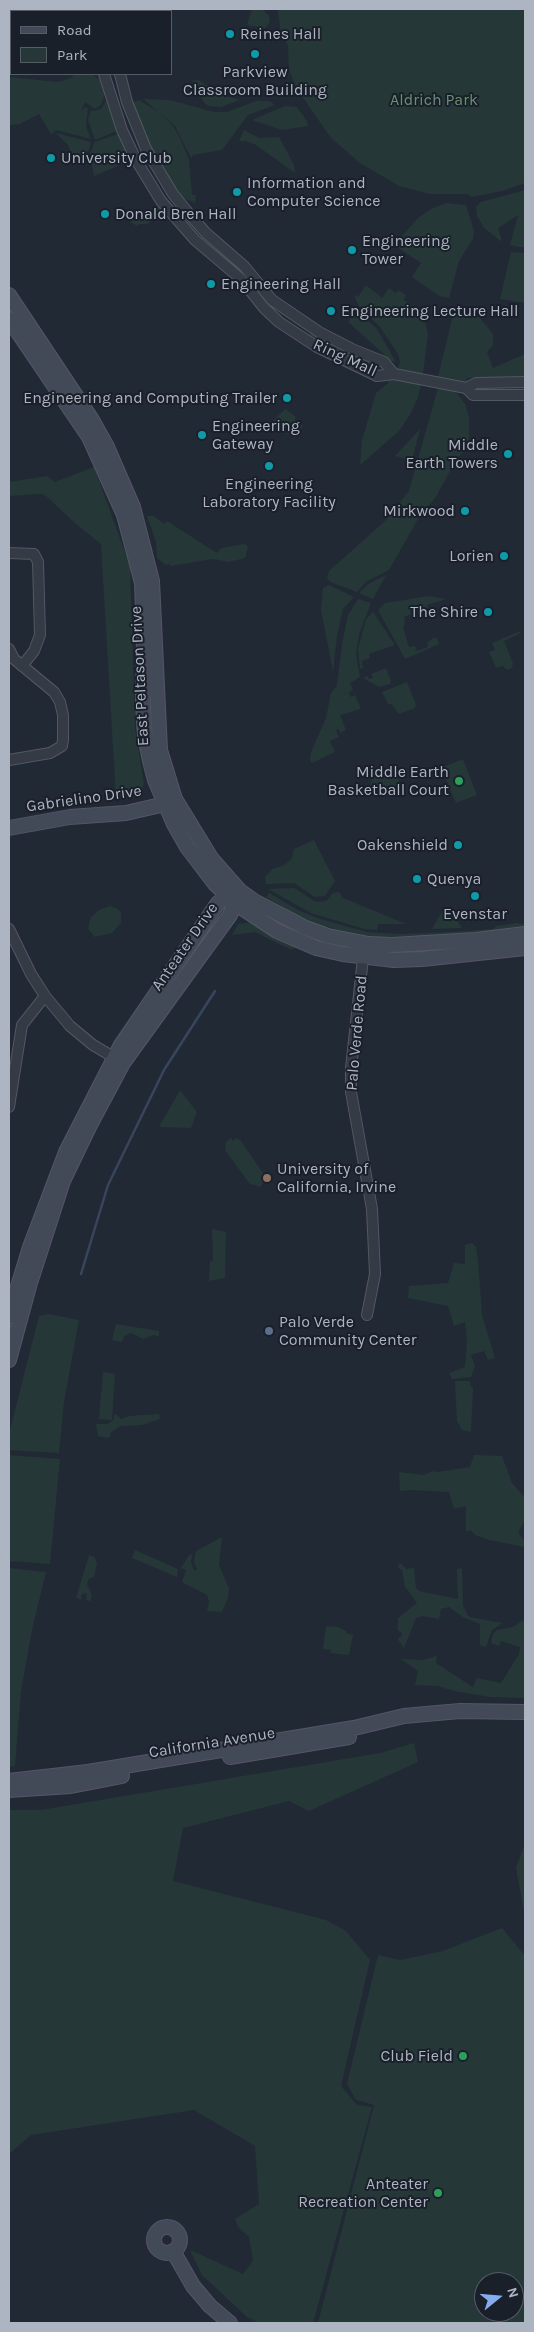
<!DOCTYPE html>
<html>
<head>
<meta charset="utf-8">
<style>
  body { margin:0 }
  #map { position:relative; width:534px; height:2332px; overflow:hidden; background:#212935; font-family:Karla,sans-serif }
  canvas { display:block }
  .frame { position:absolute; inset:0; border:10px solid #aeb5c2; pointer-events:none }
  .legend { position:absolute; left:10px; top:10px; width:162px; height:65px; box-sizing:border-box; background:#1a202a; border:1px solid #555c67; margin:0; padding:6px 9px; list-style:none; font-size:15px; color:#aeb5c2 }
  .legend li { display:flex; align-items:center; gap:10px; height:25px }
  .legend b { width:25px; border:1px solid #555c67 }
  .north { position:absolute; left:474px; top:2272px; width:50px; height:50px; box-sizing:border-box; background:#1a202a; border:1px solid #555c67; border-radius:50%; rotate:73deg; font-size:14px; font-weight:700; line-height:20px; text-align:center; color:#aeb5c2 }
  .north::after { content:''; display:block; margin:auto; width:18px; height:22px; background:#86abef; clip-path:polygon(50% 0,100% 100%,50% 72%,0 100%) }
</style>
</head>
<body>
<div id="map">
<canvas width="534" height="2332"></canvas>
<div class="frame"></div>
<ul class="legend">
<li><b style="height:6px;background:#424a58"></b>Road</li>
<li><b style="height:14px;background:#263738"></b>Park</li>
</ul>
<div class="north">N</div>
</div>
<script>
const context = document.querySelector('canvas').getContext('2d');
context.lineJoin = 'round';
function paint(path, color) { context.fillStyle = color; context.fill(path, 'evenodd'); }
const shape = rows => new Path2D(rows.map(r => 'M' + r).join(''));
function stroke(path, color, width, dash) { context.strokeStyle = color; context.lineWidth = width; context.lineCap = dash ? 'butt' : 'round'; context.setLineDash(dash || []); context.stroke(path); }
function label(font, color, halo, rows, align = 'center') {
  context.font = font + ' Karla,sans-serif'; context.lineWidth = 4; context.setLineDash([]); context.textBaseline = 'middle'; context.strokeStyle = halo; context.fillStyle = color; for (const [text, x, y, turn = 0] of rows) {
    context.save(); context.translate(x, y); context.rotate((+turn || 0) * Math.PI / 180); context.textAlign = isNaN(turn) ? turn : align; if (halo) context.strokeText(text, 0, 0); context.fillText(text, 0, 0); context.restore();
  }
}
paint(shape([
  [252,9,262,9,269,16,270,22,265,28,247,25],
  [278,9,525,9,525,183,502,191,472,197,467,194,430,194,399,186,360,163,331,138,297,89,289,70,288,46,280,28],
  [74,74,92,74,100,80,106,92,101,105,95,109,85,102,81,111,85,107,88,108,86,126,91,139,56,130,51,134,39,114,20,124,9,125,9,77,58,82,71,78],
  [198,80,222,95,240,100,221,107,208,106,204,102,192,81],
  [143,99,170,100,214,112,227,112,256,101,269,101,275,105,248,115,222,150,193,155,191,158,175,126],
  [106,100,117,131,95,140,88,120,91,110,94,111,102,108],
  [139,100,160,113,173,126,181,140,189,160,192,195,196,195,195,203,178,196,149,148,131,103],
  [285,106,297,107,307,121,308,126,282,130,252,120],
  [244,130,259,138,279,137,294,165,295,173,256,145,246,141,239,141],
  [56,133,91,142,90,148,83,157,74,161,68,145],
  [118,134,130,161,94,176,92,165,86,158,92,150,94,142],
  [525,190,525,247,519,247,510,245,518,215,498,228,502,242,484,228,477,216,476,207,481,202],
  [446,203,466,205,474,231,473,239,459,261,449,298,439,296,412,277,421,263,394,245,418,218,431,209],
  [159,206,163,211,160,216,147,224,140,224,137,226,130,222],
  [511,252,525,253,525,303,500,299],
  [366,285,382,298,389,288,396,293,398,290,406,295,404,300,423,316,428,333,423,374,398,369,400,362,398,354,380,327,359,306,355,298,355,295,358,297],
  [356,310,377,329,396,362,385,359,384,354,348,322],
  [469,314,480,318,493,334,493,345,487,352,493,368,525,354,525,376,467,378,466,382,438,377,453,315],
  [312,331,380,364,377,372,307,338],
  [390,378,421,385,417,399,411,413,399,431,360,465,362,440,376,393,388,383],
  [438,388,456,392,465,404,469,417,469,445,456,460,437,495,418,519,389,570,366,582,357,592,330,582,327,578,329,571,384,522,409,491],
  [285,409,295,416,295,421,303,426,295,438,271,423],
  [420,429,411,464,406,459,395,456],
  [94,467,130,566,135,728,144,784,140,795,116,797,101,544,76,524,45,495,40,494,9,496,9,482,47,476,55,482],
  [147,516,154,516,164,524,167,521,217,553,221,548,245,544,248,547,245,558,229,562,213,559,170,566,170,564,166,565,157,558,156,542],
  [386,575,373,599,359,593,368,584],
  [329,585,354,597,343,609,337,636,333,672,321,610,323,588],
  [429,596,446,599,427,605,428,609,421,613,419,607,410,611,411,614,404,617,405,623,403,627,409,647,415,646,417,651,428,647,427,643,433,638,437,638,439,644,405,659,378,610,385,603],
  [358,599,371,603,359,635,356,654,360,677,350,683,353,690,349,692,351,697,355,695,361,709,340,715,346,730,340,733,339,729,336,730,339,737,330,741,335,752,312,763,310,760,311,752,326,718,331,693,337,685,342,644,348,615],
  [373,612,395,645,369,654,370,658,362,661,363,668,360,669,358,649,366,619],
  [520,631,521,633,504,641,513,663,512,668,507,670,503,666,496,668,489,652,495,650,492,643],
  [386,668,391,681,390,684,379,687,363,678,367,676,369,679,373,678,371,674],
  [407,682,416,705,415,708,399,714,391,704,388,704,382,692],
  [463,759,477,795,456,803,441,768],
  [387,774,398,778,402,793,376,797,369,789,372,779],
  [314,840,335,881,325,896,315,897,294,883,266,884,265,877,272,869,285,865,292,858,294,849],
  [294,888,316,902,326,901,333,893,339,892,343,898,406,924,378,924,377,930,364,929,311,913,268,889],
  [269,893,298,910,320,919,367,932,401,934,466,931,494,929,496,926,517,923,525,924,525,928,434,936,376,937,334,929,316,923,293,913,266,897],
  [110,906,118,909,121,913,121,923,112,933,95,937,88,929,91,917,99,910],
  [450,909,462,928,432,929,443,910],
  [252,922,300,948,290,949,281,945,255,932,232,935,238,924],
  [180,1090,197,1112,191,1128,159,1127],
  [231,1138,233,1141,236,1138,241,1141,263,1173,264,1181,261,1187,250,1184,225,1150,226,1142],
  [212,1229,226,1232,225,1278,209,1281,210,1262,213,1260],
  [472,1243,476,1247,478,1260,482,1315,495,1358,488,1360,484,1351,471,1355,475,1366,471,1377,452,1379,449,1373,465,1367,467,1342,465,1322,454,1326,448,1306,408,1298,409,1286,448,1283,454,1263,465,1264,465,1245],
  [48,1314,79,1320,64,1402,59,1453,9,1450,9,1434,39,1316],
  [116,1324,159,1331,159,1337,154,1335,143,1339,131,1333,124,1336,122,1342,112,1340],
  [103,1372,115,1374,112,1420,99,1419],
  [455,1381,470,1381,471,1387,473,1387,471,1432,462,1430,457,1421],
  [116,1414,121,1419,129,1416,159,1414,160,1419,142,1425,121,1426,110,1433,111,1436,108,1438,98,1436,96,1424,108,1424,113,1420,114,1415],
  [9,1455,60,1459,50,1564,9,1561],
  [474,1455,502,1456,512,1483,525,1498,525,1520,519,1530,519,1534,525,1541,525,1547,489,1540,475,1535,471,1530,466,1532,466,1506,454,1509,449,1492,411,1490,400,1491,399,1472,424,1475,433,1471,437,1472,470,1467],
  [222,1537,219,1565,229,1589,228,1598,222,1612,207,1611,209,1602,207,1595,178,1580,182,1582,186,1570,181,1568,189,1555,192,1554,191,1562,194,1571,197,1569,194,1562,196,1551],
  [135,1550,178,1569,177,1577,132,1558],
  [89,1555,95,1557,97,1564,94,1577,89,1579,87,1584,92,1595,90,1601,84,1600,87,1599,86,1593,81,1595,82,1600,76,1598],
  [399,1563,402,1564,406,1569,414,1568,416,1588,419,1591,458,1599,457,1569,462,1568,463,1606,469,1617,503,1623,492,1630,486,1647,480,1645,480,1624,463,1617,449,1607,441,1609,439,1619,422,1616,416,1618,404,1648,399,1641,398,1638,402,1636,401,1632,398,1631,398,1618,417,1603,405,1587,402,1570,398,1568],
  [9,1568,46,1572,32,1630,21,1691,15,1766,9,1767],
  [522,1621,525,1621,525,1698,490,1697,454,1691,438,1686,415,1685,418,1671,401,1659,423,1660,437,1656,436,1663,473,1687,477,1678,501,1683,519,1654,520,1647,501,1641,499,1646,491,1643,493,1634,497,1630,513,1627],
  [326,1626,338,1627,346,1631,346,1633,353,1635,349,1655,330,1653,331,1650,323,1649],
  [414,1743,418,1762,309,1811,289,1801,183,1828,173,1881,326,1920,346,1931,370,1960,341,2086,357,2105,372,2107,313,2323,260,2323,247,2317,202,2275,190,2250,243,2274,253,2261,249,2237,238,2227,235,2219,259,2204,255,2146,194,2110,31,2135,9,2154,9,1810,41,1810,380,1753],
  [525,1843,525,1917,516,1868],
  [502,1928,525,1956,525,2323,318,2323,374,2105,356,2100,347,2084,378,1955,400,1960,443,1951],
  [484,2282,514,2282,514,2312,484,2312]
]), '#263738');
stroke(shape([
  [81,1274,108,1185,164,1070,215,991]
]), '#37465d', 2.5);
const street = shape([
  [114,9,114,11],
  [100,11,100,9],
  [104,74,122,130,136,160,161,201,195,240,241,279,264,308,279,322,317,347,377,376,394,374,466,388],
  [120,74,127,102,146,149,173,194,190,215,206,233,244,266,272,300,319,332,354,350,384,362,394,374],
  [466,388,473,395,525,395],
  [466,388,476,383,525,382],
  [9,553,34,554,38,562,40,635,34,651,22,666],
  [9,649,14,659,54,692,60,702,63,715,63,740,62,746,50,753,9,760],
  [9,929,31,974,45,996,70,1026,93,1045,120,1061],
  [363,958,351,1068,351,1092,372,1209,375,1274,367,1315],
  [9,1107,22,1025,45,996]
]);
const secondary = shape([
  [9,295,92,420,107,447,133,507,152,581,160,750,175,799,211,858,240,891,254,901,306,928,328,936,369,944,392,945,476,940,525,934],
  [9,319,89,437,124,515,142,583,144,638,143,705,145,736,150,761,155,780,174,824,187,847,215,884,236,904,277,931,316,948,343,954,394,960,422,959,525,948],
  [9,828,70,817,126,813,165,804],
  [9,1316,30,1247,66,1152,121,1045,218,903,234,893],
  [9,1360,30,1283,63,1181,89,1127,123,1063,230,915,238,895],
  [230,1757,349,1737],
  [9,1781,88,1772,354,1728,404,1716,460,1711,525,1712],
  [9,1790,71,1786,122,1776],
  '154 2240a13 13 0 1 1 26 0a13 13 0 1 1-26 0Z',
  [173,2251,193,2286,210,2306,230,2323]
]);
stroke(street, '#525863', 12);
stroke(secondary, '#525863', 16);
stroke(street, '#343b45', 10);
stroke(secondary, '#424a58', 14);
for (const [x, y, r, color] of [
  [230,34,5,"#0f9aa8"],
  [255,54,5,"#0f9aa8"],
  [51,158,5,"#0f9aa8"],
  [237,192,5,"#0f9aa8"],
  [105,214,5,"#0f9aa8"],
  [352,250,5,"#0f9aa8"],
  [211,284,5,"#0f9aa8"],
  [331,311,5,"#0f9aa8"],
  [287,398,5,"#0f9aa8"],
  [202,435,5,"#0f9aa8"],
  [508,454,5,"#0f9aa8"],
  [269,466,5,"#0f9aa8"],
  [465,511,5,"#0f9aa8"],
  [504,556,5,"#0f9aa8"],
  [488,612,5,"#0f9aa8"],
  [459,781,5,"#2e9e5b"],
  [458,845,5,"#0f9aa8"],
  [417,879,5,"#0f9aa8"],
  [475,896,5,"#0f9aa8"],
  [267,1178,5,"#8d6e63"],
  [269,1331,5,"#5c6f8a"],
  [463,2056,5,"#2e9e5b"],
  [438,2193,5,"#2e9e5b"]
]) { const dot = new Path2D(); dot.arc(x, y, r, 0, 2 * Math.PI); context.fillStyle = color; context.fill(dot); stroke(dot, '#1a202a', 2); }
label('16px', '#aeb5c2', '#1a202a', [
  ["Reines Hall",240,34],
  ["Parkview",255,72,"center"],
  ["Classroom Building",255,90,"center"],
  ["University Club",61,158],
  ["Information and",247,183],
  ["Computer Science",247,201],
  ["Donald Bren Hall",115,214],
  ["Engineering",362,241],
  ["Tower",362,259],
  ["Engineering Hall",221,284],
  ["Engineering Lecture Hall",341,311],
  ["Engineering and Computing Trailer",277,398,"right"],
  ["Engineering",212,426],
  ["Gateway",212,444],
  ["Middle",498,445,"right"],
  ["Earth Towers",498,463,"right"],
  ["Engineering",269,484,"center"],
  ["Laboratory Facility",269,502,"center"],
  ["Mirkwood",455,511,"right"],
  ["Lorien",494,556,"right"],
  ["The Shire",478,612,"right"],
  ["Middle Earth",449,772,"right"],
  ["Basketball Court",449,790,"right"],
  ["Oakenshield",448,845,"right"],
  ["Quenya",427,879],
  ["Evenstar",475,914,"center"],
  ["University of",277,1169],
  ["California, Irvine",277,1187],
  ["Palo Verde",279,1322],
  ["Community Center",279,1340],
  ["Club Field",453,2056,"right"],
  ["Anteater",428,2184,"right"],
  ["Recreation Center",428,2202,"right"]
], 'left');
label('16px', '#689173', '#1a202a', [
  ["Aldrich Park",434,100]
]);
label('16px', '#aeb5c2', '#1a202a', [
  ["Ring Mall",345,358,25],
  ["East Peltason Drive",140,676,-93],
  ["Gabrielino Drive",84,799,-8],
  ["Anteater Drive",185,947,-55],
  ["Palo Verde Road",357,1033,-85],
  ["California Avenue",212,1743,-9]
]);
</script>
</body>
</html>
